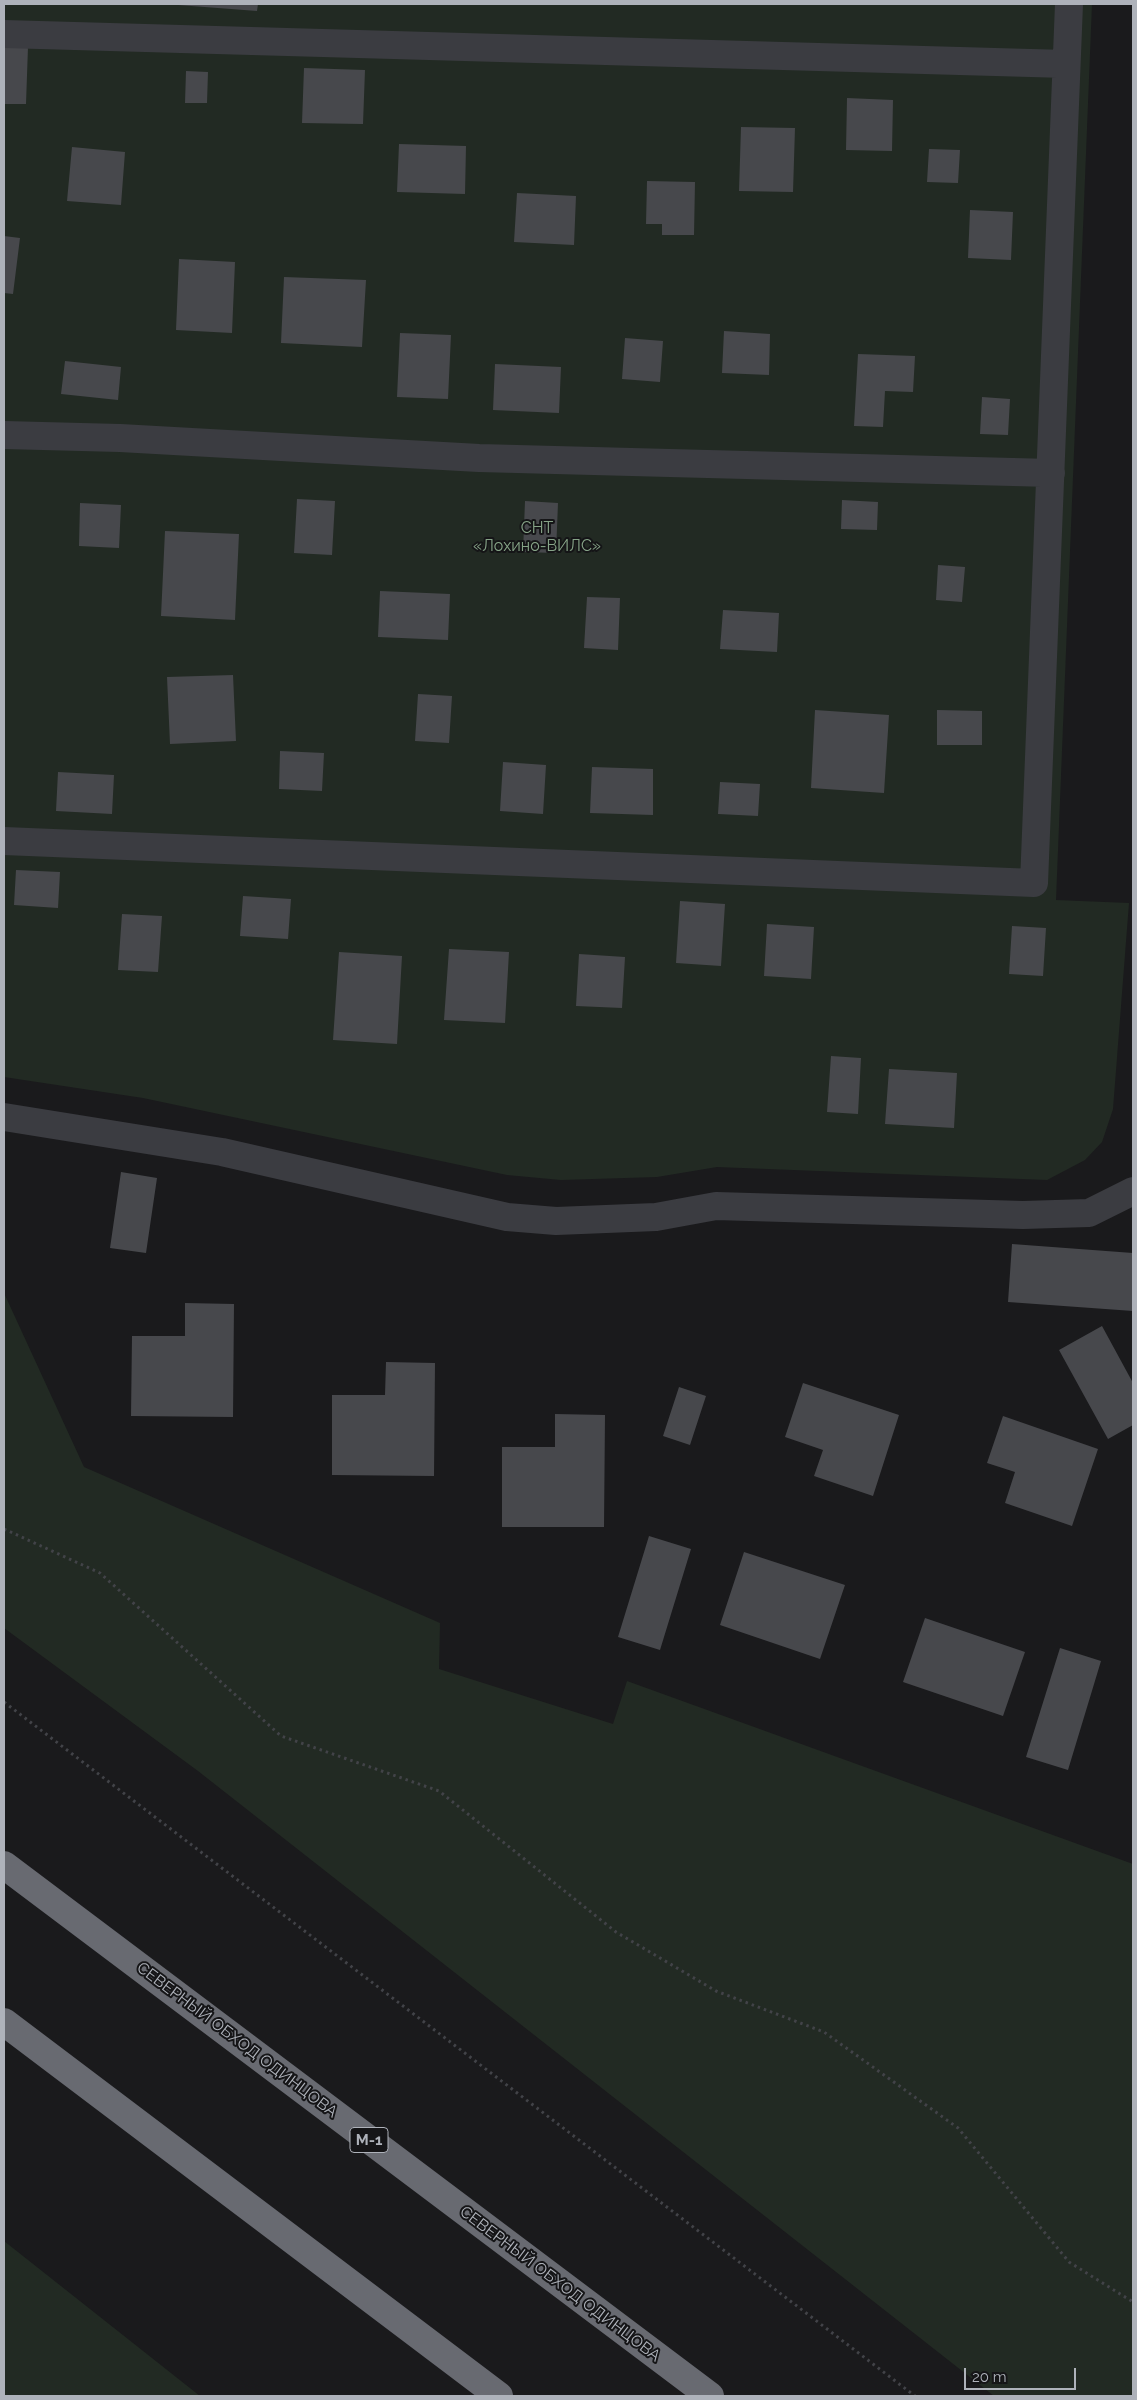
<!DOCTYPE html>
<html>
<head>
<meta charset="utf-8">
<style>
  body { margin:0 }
  #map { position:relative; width:1137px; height:2400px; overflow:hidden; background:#1a1a1c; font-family:Raleway,sans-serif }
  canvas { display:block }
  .frame { position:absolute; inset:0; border:5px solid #aeb2ba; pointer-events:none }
  .scale { position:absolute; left:964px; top:2368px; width:112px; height:22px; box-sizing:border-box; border:2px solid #aeb2ba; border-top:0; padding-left:6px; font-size:15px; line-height:18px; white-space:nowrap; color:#aeb2ba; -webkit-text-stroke:4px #151517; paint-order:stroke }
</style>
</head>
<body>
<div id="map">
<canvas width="1137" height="2400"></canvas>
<div class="frame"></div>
<div class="scale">20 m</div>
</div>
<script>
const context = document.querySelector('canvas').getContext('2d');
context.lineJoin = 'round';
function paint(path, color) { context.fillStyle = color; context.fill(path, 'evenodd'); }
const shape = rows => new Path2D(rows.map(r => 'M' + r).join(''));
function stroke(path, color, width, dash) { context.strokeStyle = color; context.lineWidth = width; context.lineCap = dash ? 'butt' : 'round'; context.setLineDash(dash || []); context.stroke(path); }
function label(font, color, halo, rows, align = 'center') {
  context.font = font + ' Raleway,sans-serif'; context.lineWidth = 4; context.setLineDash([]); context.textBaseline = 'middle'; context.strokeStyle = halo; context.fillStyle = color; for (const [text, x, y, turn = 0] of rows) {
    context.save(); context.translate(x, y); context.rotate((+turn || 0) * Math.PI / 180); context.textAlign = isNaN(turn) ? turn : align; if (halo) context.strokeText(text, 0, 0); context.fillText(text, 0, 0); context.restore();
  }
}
paint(shape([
  [4,4,1092,4,1056,900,1129,903,1113,1109,1102,1142,1085,1160,1047,1180,717,1167,657,1177,561,1180,507,1175,143,1098,4,1077],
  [4,1293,84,1467,440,1623,439,1669,613,1724,627,1681,1133,1864,1133,2396,994,2396,198,1771,4,1628],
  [4,2241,200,2396,4,2396]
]), '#222a23');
paint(shape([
  [165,4,258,4,257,11],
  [4,46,28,47,26,104,4,104],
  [304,68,365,70,363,124,302,123],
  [186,71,208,72,207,103,185,103],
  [847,98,893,100,892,151,846,150],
  [741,127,795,128,793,192,739,191],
  [399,144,466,146,465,194,397,192],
  [72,147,125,152,121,205,67,201],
  [929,149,960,150,958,183,927,182],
  [647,181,695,182,694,235,662,235,662,224,646,224],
  [517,193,576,196,574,245,514,242],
  [970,210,1013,212,1011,260,968,258],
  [4,236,20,238,13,294,4,293],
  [179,259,235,262,232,333,176,330],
  [284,277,366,280,362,347,281,343],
  [724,331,770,334,769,375,722,373],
  [400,333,451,335,448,399,397,397],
  [625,338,663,341,660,382,622,379],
  [858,354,915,356,913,392,885,391,883,427,854,426],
  [65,361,121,367,118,400,61,394],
  [495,364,561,367,559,413,493,410],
  [982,397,1010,399,1008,435,980,434],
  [297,499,335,501,332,555,294,553],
  [842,500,878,502,877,530,841,529],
  [525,501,558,503,556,553,523,552],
  [80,503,121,505,119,548,79,546],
  [165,531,239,534,235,620,161,616],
  [938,565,965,567,962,602,936,600],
  [380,591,450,594,448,640,378,637],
  [587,597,620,598,618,650,584,648],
  [723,610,779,613,777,652,720,649],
  [233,675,236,741,170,744,167,677],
  [418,694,452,696,449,743,415,741],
  [815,710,889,715,884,793,811,788],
  [937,710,982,711,982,745,937,745],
  [280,751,324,753,322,791,279,789],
  [503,762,546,765,543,814,500,811],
  [592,767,653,769,653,815,590,813],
  [58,772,114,775,112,814,56,811],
  [720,782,760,784,758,816,718,814],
  [16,870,60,872,58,908,14,905],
  [243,896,291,899,288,939,240,936],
  [680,901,725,904,721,966,676,963],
  [122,914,162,916,158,972,118,970],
  [767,924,814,927,811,979,764,976],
  [1012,926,1046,928,1043,976,1009,974],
  [449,949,509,952,505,1023,444,1020],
  [339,952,402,956,397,1044,333,1040],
  [579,954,625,957,622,1008,576,1006],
  [831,1056,861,1058,858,1114,827,1112],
  [889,1069,957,1073,954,1128,885,1124],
  [121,1172,157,1178,146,1253,110,1248],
  [1012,1244,1133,1253,1133,1311,1008,1302],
  [185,1303,234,1304,233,1417,131,1416,132,1336,185,1336],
  [1102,1326,1133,1383,1133,1425,1108,1439,1059,1350],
  [386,1362,435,1363,434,1476,332,1475,332,1395,385,1395],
  [803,1383,899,1415,873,1496,814,1476,823,1450,785,1437],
  [679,1387,706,1396,690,1445,663,1436],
  [555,1414,605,1415,604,1527,502,1527,502,1447,555,1447],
  [1003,1416,1098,1449,1072,1526,1005,1503,1015,1472,987,1463],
  [649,1536,691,1549,660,1650,618,1637],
  [744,1552,845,1585,820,1659,720,1625],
  [925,1618,1025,1652,1003,1716,903,1682],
  [1060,1648,1101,1661,1068,1770,1026,1757]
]), '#47484c');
stroke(shape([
  [4,1529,100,1573,281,1736,439,1791,616,1932,716,1991,824,2032,958,2128,1069,2262,1133,2302],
  [4,1702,915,2396]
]), '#424348', 3, [2.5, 4]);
stroke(shape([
  [4,34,1066,64],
  [4,435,120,438,479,458,1051,473],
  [4,841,1034,883,1069,4],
  [4,1117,222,1152,507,1217,556,1221,656,1217,716,1206,1023,1215,1089,1213,1133,1191]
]), '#3b3c41', 28);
stroke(shape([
  [4,1865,710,2396],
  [4,2022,499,2396]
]), '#686a71', 28);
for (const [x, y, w] of [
  [369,2140,38]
]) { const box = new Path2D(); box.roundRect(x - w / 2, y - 12.5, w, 25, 4); context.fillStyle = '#151517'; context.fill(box); stroke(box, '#aeb2ba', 1); }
label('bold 15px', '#aeb2ba', null, [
  ["М-1",369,2140]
]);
label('16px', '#87a488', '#151517', [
  ["СНТ",537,528],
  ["«Лохино-ВИЛС»",537,546]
]);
label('16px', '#aeb2ba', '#151517', [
  ["СЕВЕРНЫЙ ОБХОД ОДИНЦОВА",237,2040,37],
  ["СЕВЕРНЫЙ ОБХОД ОДИНЦОВА",560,2284,37]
]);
</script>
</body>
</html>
